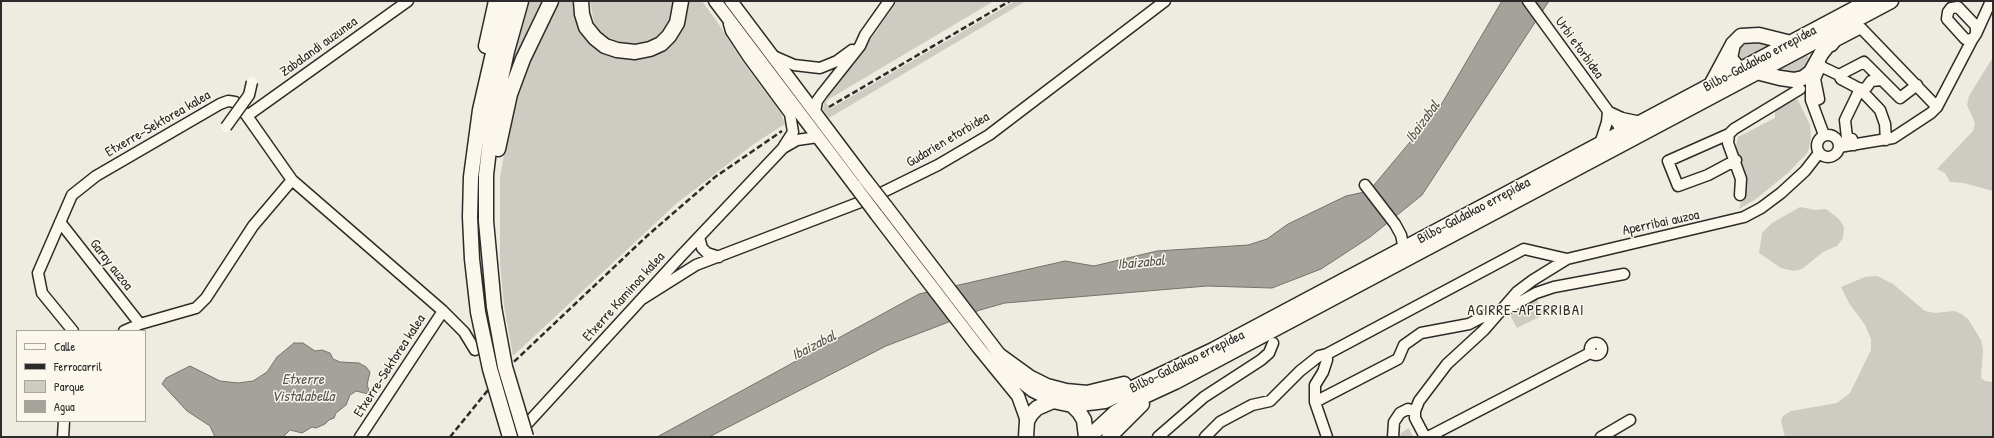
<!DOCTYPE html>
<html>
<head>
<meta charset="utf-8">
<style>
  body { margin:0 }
  #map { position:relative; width:1994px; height:438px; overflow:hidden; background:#eeebe0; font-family:"Patrick Hand",sans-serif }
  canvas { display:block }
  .frame { position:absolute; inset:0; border:2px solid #2b2b2b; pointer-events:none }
  .legend { position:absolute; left:16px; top:330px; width:130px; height:92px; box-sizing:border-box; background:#fbf7ec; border:1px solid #a8a59f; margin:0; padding:5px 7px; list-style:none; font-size:12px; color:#2b2b2b }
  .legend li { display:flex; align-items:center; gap:8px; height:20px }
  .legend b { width:20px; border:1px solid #a8a59f }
</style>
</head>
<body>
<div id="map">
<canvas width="1994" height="438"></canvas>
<div class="frame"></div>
<ul class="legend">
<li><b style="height:5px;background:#fbf7ec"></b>Calle</li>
<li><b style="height:5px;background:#2b2b2b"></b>Ferrocarril</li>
<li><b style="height:11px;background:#cecbc2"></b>Parque</li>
<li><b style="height:11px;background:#a4a29a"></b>Agua</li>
</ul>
</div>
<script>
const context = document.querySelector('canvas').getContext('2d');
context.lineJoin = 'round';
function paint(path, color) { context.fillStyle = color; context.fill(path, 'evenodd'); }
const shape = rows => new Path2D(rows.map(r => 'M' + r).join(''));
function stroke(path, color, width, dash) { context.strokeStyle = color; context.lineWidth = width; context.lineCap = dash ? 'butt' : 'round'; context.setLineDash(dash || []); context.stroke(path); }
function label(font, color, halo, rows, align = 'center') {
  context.font = font + ' "Patrick Hand",sans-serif'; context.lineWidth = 3; context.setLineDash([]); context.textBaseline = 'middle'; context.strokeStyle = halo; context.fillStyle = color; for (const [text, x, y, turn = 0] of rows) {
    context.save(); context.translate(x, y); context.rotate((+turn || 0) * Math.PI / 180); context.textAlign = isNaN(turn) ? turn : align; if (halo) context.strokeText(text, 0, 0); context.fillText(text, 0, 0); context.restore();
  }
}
paint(shape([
  [528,1,548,1,504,105,510,73],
  [561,1,574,1,590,42,601,52,615,57,636,59,652,55,683,26,688,1,702,1,718,23,742,61,781,113,785,124,754,144,677,203,513,356,504,306,500,264,500,178,507,136,517,96,530,62,552,14],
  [590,1,673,1,670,20,663,30,656,37,647,41,635,44,618,42,609,39,601,32,594,23],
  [897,1,994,1,829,99,826,102,830,109,1015,1,1026,1,829,118,823,110,824,103,871,39],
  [1747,40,1773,44,1739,62,1735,53,1736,50],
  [1805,53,1809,58,1809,65,1799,74,1771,71],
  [1993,57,1993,191,1964,183,1950,182,1945,173,1937,169,1973,131,1975,123,1967,105,1969,96],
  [1794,99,1798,100,1810,125,1811,138,1808,152,1789,172,1756,199,1739,209,1743,195,1735,151,1738,137,1775,118,1775,110],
  [1800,207,1815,210,1826,209,1839,219,1844,227,1843,238,1837,246,1823,252,1802,269,1794,271,1781,268,1759,253,1762,233,1772,223],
  [1877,276,1893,284,1925,311,1935,313,1954,311,1962,314,1968,319,1981,340,1983,350,1981,378,1985,381,1993,382,1993,437,1785,437,1781,421,1783,416,1791,411,1837,403,1850,393,1871,350,1871,339,1865,325,1849,303,1841,287,1865,277],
  [1536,298,1545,314,1517,328,1509,313],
  [1409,428,1413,437,1400,437,1401,433]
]), '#cecbc2');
const water = shape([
  [1502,1,1549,1,1422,195,1370,237,1321,269,1272,288,1207,286,1005,303,980,310,886,346,709,437,657,437,919,294,1065,261,1094,266,1157,251,1248,245,1267,239,1288,224,1346,196,1369,191,1441,105,1502,1],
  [294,343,303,343,315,351,322,350,330,353,333,359,340,362,359,363,366,367,370,372,367,385,369,390,368,394,356,391,350,395,346,405,336,413,334,418,329,420,325,424,316,428,312,427,302,433,290,430,283,437,215,437,210,426,187,411,162,384,166,378,190,366,220,381,238,383,253,381,267,372,277,357,294,343]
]);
paint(water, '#a4a29a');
stroke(water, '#74726e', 1);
const minor = shape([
  [1528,1,1627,137],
  [1958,7,1976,26,1976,34,1972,40,1965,39,1947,19,1948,12,1951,8,1958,7],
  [729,24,731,31,748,57,790,114,793,132,784,146],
  [1976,34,1991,1],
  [1832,46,1836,41,1861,28,1937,107],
  [771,55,794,65,820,68,837,61,852,50],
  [1820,66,1839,75,1864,62,1900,98,1917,85],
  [1839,75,1841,79,1860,89,1845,120,1847,138,1852,139,1854,145],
  [1811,79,1811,100,1824,135],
  [1882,80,1871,81,1866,88,1860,89,1880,110,1885,124,1886,140],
  [1812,102,1819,99,1815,79,1821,65],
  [815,112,817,101,822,94,860,46,865,35,889,1],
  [1609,112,1622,118,1641,122],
  [247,116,408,1],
  [1729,134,1668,161,1678,186,1708,175,1736,160],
  '1817 146a11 11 0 1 1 22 0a11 11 0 1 1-22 0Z',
  [1600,144,1607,122,1608,112],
  [1839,147,1893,138,1931,113,1937,107,1972,40],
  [1365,185,1395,224,1401,235,1404,249],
  [1740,195,1741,179,1728,143,1729,134,1734,129,1800,89],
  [60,222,140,324],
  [699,237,702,248,707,253,719,257],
  [642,299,696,265,871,198,938,165,989,135,1165,1],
  [73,331,42,293,38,273,72,195,96,176,220,104,228,101,235,102,247,116,292,180,443,311,464,332,475,350],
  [124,331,140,324,196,308,206,298,253,226,292,180],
  '1590 349a6 6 0 1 1 12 0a6 6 0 1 1-12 0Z',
  [1327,354,1327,360,1323,372,1315,385,1315,402,1327,437],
  [1315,402,1398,359,1404,345,1421,333,1469,324,1488,314,1509,308,1536,293,1554,287,1624,274],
  [63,437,64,421],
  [360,437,443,311],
  [515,437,681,256,783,148,797,140,818,137],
  [1158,437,1204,397,1261,360,1269,353,1273,343],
  [1205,437,1220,422,1252,405,1270,401,1300,371,1319,356,1327,354,1524,249,1567,259],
  [1393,437,1394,422,1400,413,1408,409,1415,411],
  [1425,437,1415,418,1415,411,1419,401,1447,364,1484,330,1517,292,1533,280,1567,259,1744,217,1761,208,1781,193,1805,171,1819,153],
  [1428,437,1590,353],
  [1601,437,1630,420]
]);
const major = shape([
  [715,1,855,186],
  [731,1,865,179],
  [886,206,1019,380,1033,391,1053,401],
  [876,214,978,347,1018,396,1027,421]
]);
const highway = shape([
  [581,1,582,14,586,27,595,38,605,46,617,50,635,52,650,49,661,44,669,36,677,23,681,1],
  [1733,44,1730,58,1737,67,1780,78,1794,80,1803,78,1811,72,1821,54,1837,33],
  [486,46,496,1],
  [1711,85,1733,44,1741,36,1759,35,1795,44],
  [498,149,510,94,523,59,551,1],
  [494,307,486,221,486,175,493,115,507,51,521,1],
  [478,312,472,259,470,217,471,177,480,110,494,49,508,1],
  [1000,356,1029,377,1047,386,1066,391,1087,393,1124,384],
  [1072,405,1105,401,1213,350,1869,1],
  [1026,437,1027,421,1031,414,1037,408,1053,401,1072,405,1079,412,1084,420,1086,437],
  [1089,437,1116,412,1136,400,1175,382,1891,1],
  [1109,437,1142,404]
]);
stroke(minor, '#2b2b2b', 13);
stroke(major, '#2b2b2b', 15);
stroke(highway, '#2b2b2b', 17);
stroke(minor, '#fbf7ec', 10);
stroke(major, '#fbf7ec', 12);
stroke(highway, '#fbf7ec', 14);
stroke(shape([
  [829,107,1010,1],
  [450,437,501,374,648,235,715,177,782,131]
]), '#2b2b2b', 2.5, [6, 3]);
const minorBridge = shape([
  [226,127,249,95,252,82]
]);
const majorBridge = shape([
  [865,179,886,206],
  [855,186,876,214]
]);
const highwayBridge = shape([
  [494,307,505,367,526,437],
  [478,312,490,369,510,437]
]);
stroke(minorBridge, '#2b2b2b', 13, []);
stroke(majorBridge, '#2b2b2b', 15, []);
stroke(highwayBridge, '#2b2b2b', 17, []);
stroke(minorBridge, '#fbf7ec', 10);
stroke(majorBridge, '#fbf7ec', 12);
stroke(highwayBridge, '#fbf7ec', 14);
label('14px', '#2b2b2b', '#fbf7ec', [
  ["Zabalandi auzunea",319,47,-36],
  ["Urbi etorbidea",1579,48,54],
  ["Bilbo-Galdakao errepidea",1760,59,-28],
  ["Etxerre-Sektorea kalea",158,124,-30],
  ["Gudarien etorbidea",948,140,-31],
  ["Bilbo-Galdakao errepidea",1474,211,-28],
  ["Aperribai auzoa",1661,223,-12],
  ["Garay auzoa",111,265,52],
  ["Etxerre Kaminoa kalea",624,297,-48],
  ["Bilbo-Galdakao errepidea",1187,362,-26],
  ["Etxerre-Sektorea kalea",390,366,-57]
]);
label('italic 15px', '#555552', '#fbf7ec', [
  ["Ibaizabal",1423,122,-54],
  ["Ibaizabal",1141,263,-5],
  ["Ibaizabal",814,346,-27],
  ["Etxerre",303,380],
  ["Vistalabella",303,397]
]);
context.letterSpacing = '1px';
label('15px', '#2b2b2b', '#fbf7ec', [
  ["AGIRRE-APERRIBAI",1526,311]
]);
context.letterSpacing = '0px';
</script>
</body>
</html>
